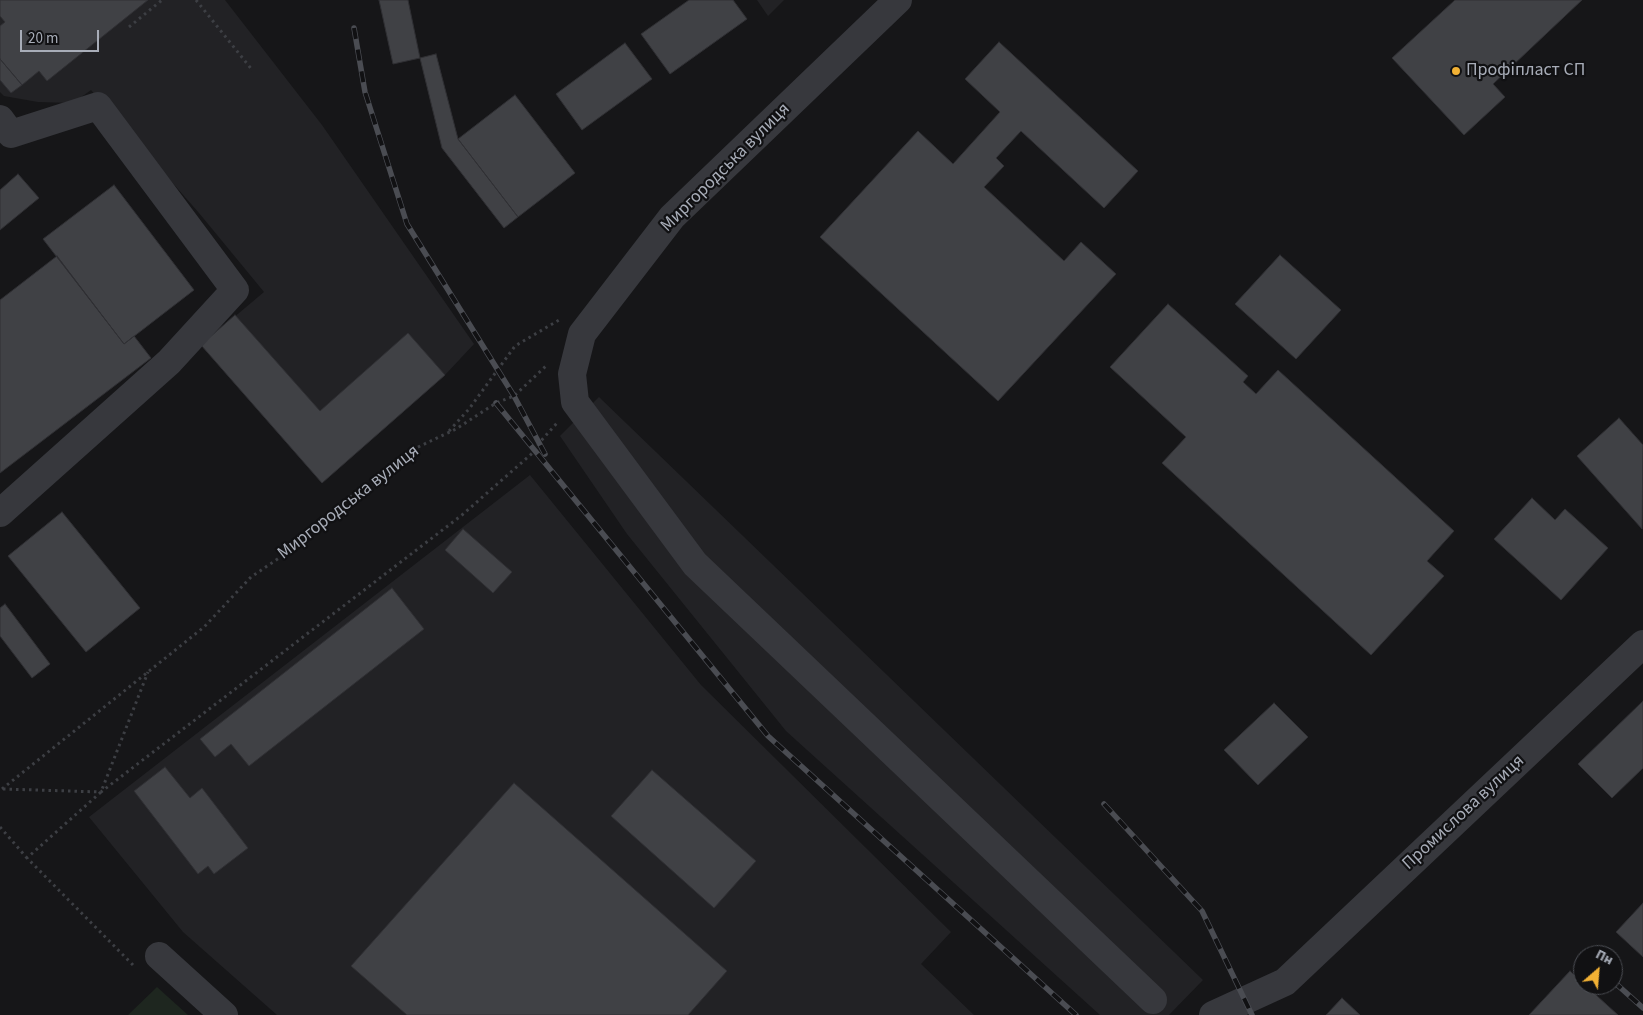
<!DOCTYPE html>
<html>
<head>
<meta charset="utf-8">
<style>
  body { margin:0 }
  #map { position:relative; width:1643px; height:1015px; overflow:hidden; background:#161618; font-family:"Source Sans 3",sans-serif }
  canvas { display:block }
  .north { position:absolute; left:1573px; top:945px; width:50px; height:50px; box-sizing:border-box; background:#111113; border:1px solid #4d4f55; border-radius:50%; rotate:27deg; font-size:14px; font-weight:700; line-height:20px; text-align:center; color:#a8adb8 }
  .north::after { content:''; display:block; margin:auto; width:18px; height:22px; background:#f2b134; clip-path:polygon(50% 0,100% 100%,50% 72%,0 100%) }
  .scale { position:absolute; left:20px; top:30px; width:79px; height:22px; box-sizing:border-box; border:2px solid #a8adb8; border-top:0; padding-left:6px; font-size:15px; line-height:18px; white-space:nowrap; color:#a8adb8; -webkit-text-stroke:4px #111113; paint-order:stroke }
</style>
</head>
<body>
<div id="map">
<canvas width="1643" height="1015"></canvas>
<div class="north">Пн</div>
<div class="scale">20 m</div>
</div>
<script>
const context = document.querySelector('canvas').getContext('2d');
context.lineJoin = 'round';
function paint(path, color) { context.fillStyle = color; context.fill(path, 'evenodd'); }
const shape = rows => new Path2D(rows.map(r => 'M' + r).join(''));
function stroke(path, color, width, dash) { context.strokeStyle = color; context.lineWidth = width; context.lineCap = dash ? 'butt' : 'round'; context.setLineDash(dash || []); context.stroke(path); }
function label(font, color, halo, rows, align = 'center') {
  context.font = font + ' "Source Sans 3",sans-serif'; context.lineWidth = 4.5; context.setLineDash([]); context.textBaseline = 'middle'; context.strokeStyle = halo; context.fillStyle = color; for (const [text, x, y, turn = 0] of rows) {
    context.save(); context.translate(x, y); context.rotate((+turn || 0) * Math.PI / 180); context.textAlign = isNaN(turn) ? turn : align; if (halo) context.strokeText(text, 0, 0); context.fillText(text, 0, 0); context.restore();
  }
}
paint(shape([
  [0,0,225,0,322,125,474,344,445,375,322,483,201,345,264,292,199,213,91,90,73,103,38,102,4,96,0,92],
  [757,0,784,0,768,16],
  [599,397,1203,980,1169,1015,1100,1015,786,731,627,534,560,436],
  [530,475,701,685,951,932,921,964,974,1015,277,1015,183,932,89,817]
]), '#222225');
paint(shape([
  [157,987,188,1015,128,1015]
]), '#1e261f');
const building = shape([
  [0,0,148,0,47,81,39,71,22,85,0,59,0,26,5,22,0,16,0,0],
  [379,0,408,0,420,58,393,64,379,0],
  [689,0,733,0,747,19,670,74,641,34,689,0],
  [1455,0,1582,0,1493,84,1505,97,1464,135,1392,58,1455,0],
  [999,42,1138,171,1104,208,1021,131,996,158,1004,166,984,187,1064,261,1081,242,1116,274,998,401,820,237,918,131,953,164,1000,112,965,79,999,42],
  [625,43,652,79,582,130,556,94,625,43],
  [436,54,458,139,518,217,504,228,442,148,420,58,436,54],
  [0,59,22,85,11,93,0,80,0,59],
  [515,95,575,173,518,217,458,139,515,95],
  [18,174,39,198,0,230,0,190,18,174],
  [114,185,194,290,124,344,43,239,114,185],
  [1280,255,1341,310,1296,359,1235,304,1280,255],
  [57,256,124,344,134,336,151,358,0,473,0,300,57,256],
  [1168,304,1248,376,1243,382,1256,394,1278,370,1454,531,1427,561,1444,576,1371,655,1162,463,1186,437,1110,367,1168,304],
  [235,315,320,411,408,333,445,375,322,483,201,345,235,315],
  [1619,418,1643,445,1642,529,1577,456,1619,418],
  [1532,498,1555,520,1565,509,1608,548,1561,600,1494,539,1532,498],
  [62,512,140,608,86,652,8,556,62,512],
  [463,529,512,572,493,593,445,550,463,529],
  [392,588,424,629,249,766,231,744,215,757,200,739,392,588],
  [5,604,50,664,32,678,0,636,0,608,5,604],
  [1643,701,1643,768,1612,798,1578,764,1643,701],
  [1274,703,1308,737,1258,785,1224,750,1274,703],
  [165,767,190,798,202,788,248,848,214,874,208,866,198,874,134,791,165,767],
  [652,770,756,861,714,908,611,816,652,770],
  [514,783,727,971,688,1015,407,1015,351,966,514,783],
  [1643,903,1643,957,1616,932,1643,903],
  [1570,971,1583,983,1583,985,1585,985,1618,1015,1529,1015,1570,971],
  [1342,998,1360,1015,1326,1015,1342,998]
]);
paint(building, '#404145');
stroke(building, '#303034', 1);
stroke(shape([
  [196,0,253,71],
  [129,27,162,0],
  [449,431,469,409,515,346,559,320],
  [2,789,204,627,251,577,288,552,337,507,416,448,456,429,496,403,514,396,546,366],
  [3,789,101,792,462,515,536,450,539,443,557,423],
  [0,827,27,858],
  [133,965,27,858,101,792,148,672]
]), '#3d3f44', 3, [2.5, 4]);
stroke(shape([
  [898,0,672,217,582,334,572,374,575,402,695,564,1153,1000],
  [0,119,11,134,98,106,235,290,169,362,0,513],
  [159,956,224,1015],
  [1213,1015,1285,982,1643,644]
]), '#37383d', 28);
const rail = shape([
  [354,28,365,92,407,224,514,396,545,454],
  [496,403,768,736,1076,1015],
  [1104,804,1202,911,1252,1015],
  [1613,981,1643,1008]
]);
stroke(rail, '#4a4c52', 5.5);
stroke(rail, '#111113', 4, [11]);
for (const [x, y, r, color] of [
  [1456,71,5,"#f2b134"]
]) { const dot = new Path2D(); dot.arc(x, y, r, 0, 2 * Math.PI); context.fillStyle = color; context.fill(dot); stroke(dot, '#111113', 2); }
label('18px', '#a8adb8', '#111113', [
  ["Профіпласт СП",1466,71]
], 'left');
label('18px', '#a8adb8', '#111113', [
  ["Миргородська вулиця",726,168,-45],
  ["Миргородська вулиця",349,503,-38],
  ["Промислова вулиця",1464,813,-43]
]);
</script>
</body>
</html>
